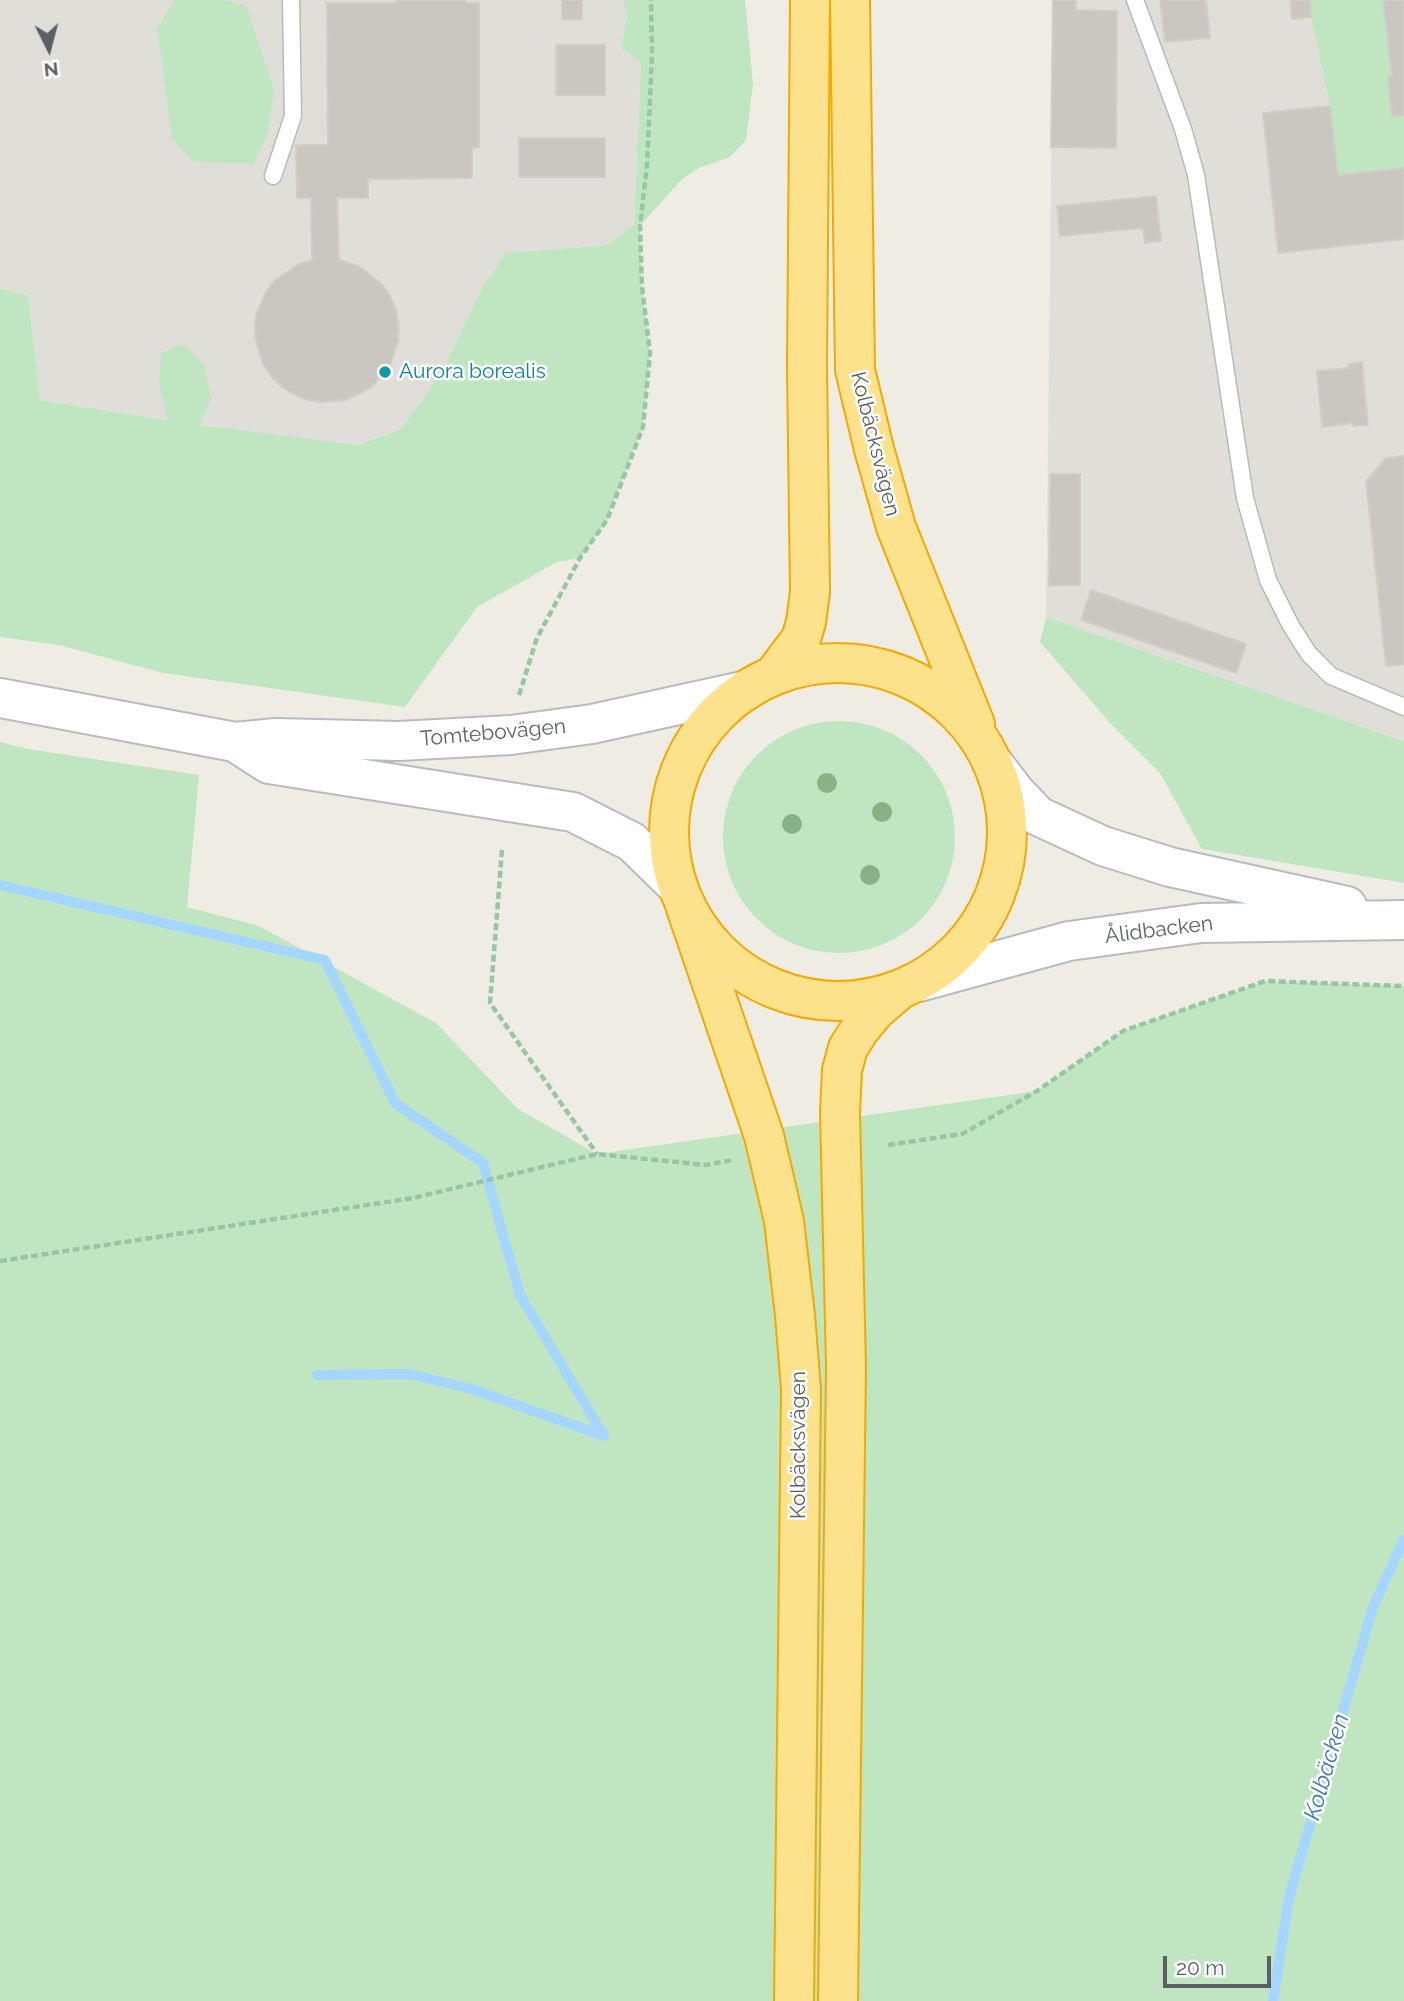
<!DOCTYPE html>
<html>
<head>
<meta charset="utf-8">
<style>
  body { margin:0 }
  #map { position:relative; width:1404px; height:2001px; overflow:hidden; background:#efece4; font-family:Raleway,sans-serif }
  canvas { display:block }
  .north { position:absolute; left:14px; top:14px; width:70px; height:70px; -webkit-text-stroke:5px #fff; paint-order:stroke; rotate:174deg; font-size:19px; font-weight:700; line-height:28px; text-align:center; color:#5c6065 }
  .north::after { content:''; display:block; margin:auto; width:24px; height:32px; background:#5c6065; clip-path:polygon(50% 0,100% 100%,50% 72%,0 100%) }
  .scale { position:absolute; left:1163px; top:1956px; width:108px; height:32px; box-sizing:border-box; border:4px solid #5c6065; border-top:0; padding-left:9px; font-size:21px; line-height:24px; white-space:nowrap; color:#5c6065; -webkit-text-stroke:5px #fff; paint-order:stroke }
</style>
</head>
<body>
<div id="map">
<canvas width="1404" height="2001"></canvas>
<div class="north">N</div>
<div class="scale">20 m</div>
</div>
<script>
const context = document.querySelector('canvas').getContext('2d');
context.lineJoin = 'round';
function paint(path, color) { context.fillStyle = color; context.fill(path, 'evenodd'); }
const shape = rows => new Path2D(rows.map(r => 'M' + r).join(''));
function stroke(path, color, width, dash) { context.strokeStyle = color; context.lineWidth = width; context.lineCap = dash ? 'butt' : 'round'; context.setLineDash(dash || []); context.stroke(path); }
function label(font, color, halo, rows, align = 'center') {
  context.font = font + ' Raleway,sans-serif'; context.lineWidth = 5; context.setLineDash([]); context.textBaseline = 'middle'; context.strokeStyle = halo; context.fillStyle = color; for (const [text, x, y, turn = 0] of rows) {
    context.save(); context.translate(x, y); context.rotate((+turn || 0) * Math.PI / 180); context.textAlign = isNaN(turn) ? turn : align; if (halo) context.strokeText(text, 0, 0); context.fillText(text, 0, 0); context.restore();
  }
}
paint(shape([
  [0,0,623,0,627,14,621,47,641,62,634,225,607,245,506,253,483,286,443,370,401,429,358,445,255,433,40,400,28,295,0,288],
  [1053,0,1310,0,1311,17,1330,106,1338,175,1404,168,1404,741,1046,617]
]), '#e0ded8');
paint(shape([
  [175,0,225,0,246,6,274,89,267,136,254,163,193,162,172,138,157,28],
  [623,0,745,0,753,84,746,140,730,157,699,168,681,180,640,226,642,286,650,353,643,427,607,520,580,558,557,562,477,607,405,707,163,673,59,645,0,637,0,288,28,295,40,400,167,420,159,384,161,353,182,344,204,365,211,399,200,425,358,445,401,429,443,370,483,286,506,253,607,245,634,225,641,62,621,48,627,14],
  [1310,0,1404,0,1404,168,1338,175,1330,106,1311,17],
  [1046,617,1404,741,1404,883,1202,849,1160,773,1111,724,1040,642],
  '723 837a116 116 0 1 1 232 0a116 116 0 1 1-232 0Z',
  [0,742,28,749,199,775,187,907,259,926,436,1023,518,1109,597,1154,1037,1091,1123,1031,1265,981,1404,986,1404,2001,0,2001]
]), '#c0e6c1');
stroke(shape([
  [0,885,325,960,395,1103,483,1163,520,1295,604,1436],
  [317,1375,410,1374,472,1389,604,1436],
  [1273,2001,1289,1897,1373,1607,1404,1539]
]), '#a4d6ff', 10);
const building = shape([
  [396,0,466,0,466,3,479,3,479,147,472,148,472,178,368,179,368,198,337,198,339,260,359,266,382,284,390,296,396,310,399,327,398,341,391,363,385,372,370,388,346,400,322,402,308,400,293,394,282,387,271,376,263,364,255,337,256,315,266,292,274,281,299,264,312,260,311,198,297,198,296,145,328,145,327,3,396,3,396,0],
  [562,0,582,0,582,20,562,20,562,0],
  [1053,0,1076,0,1076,10,1117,11,1116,148,1051,147,1053,0],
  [1160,0,1206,0,1210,38,1165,42,1160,0],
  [1290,0,1310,0,1311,17,1292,19,1290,0],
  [1383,0,1404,0,1404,115,1392,116,1388,77,1392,77,1383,0],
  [556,45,605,45,605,95,556,95,556,45],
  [1330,106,1338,175,1404,168,1404,239,1278,253,1263,113,1330,106],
  [519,138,605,138,605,177,519,177,519,138],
  [1156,196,1161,241,1145,243,1143,228,1060,236,1057,206,1156,196],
  [1362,362,1368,425,1353,426,1353,423,1322,427,1317,371,1349,368,1348,364,1362,362],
  [1404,456,1404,664,1386,666,1366,481,1386,458,1404,456],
  [1050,474,1080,474,1080,585,1049,586,1050,474],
  [1091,590,1246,644,1236,673,1081,620,1091,590]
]);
paint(building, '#cac7c1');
stroke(building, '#d3cec2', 2);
const lane = shape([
  [1135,0,1183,129,1196,175,1245,498,1268,580,1291,626,1309,654,1331,676,1404,707],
  [273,176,293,116,291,0]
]);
const secondary = shape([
  [0,698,235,742,276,738,399,741,511,735,592,724,747,690],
  [235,742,269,764,573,812,632,842,677,886],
  [993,763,1016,793,1038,816,1103,846,1170,867,1347,906],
  [919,982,1069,941,1201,923,1404,920]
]);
const highway = shape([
  [850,0,855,370,874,449,896,527,975,724],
  '669 832a169 169 0 1 1 338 0a169 169 0 1 1-338 0Z',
  [773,676,801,639,806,622,810,592,807,367,810,0],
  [685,905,764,1136,784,1221,795,1315,801,1389,794,2001],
  [838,2001,846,1367,840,1112,842,1070,848,1048,860,1029,876,1010,898,991]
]);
stroke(lane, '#b7babe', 19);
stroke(secondary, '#b7bbc0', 42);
stroke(highway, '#f3a900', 42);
stroke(shape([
  [519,695,537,638,580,558,607,520,643,427,650,353,642,286,640,226,647,165,652,55,651,0],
  [502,850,490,1003,597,1154],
  [888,1145,962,1134,1037,1091,1123,1031,1265,981,1404,986],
  [0,1261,413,1198,597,1154,706,1165,733,1160]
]), '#98c5a6', 4.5, [7, 3.5]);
stroke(lane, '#fff', 16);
stroke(secondary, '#fff', 38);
stroke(highway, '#fde28d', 38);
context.fillStyle = '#88b286';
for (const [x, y] of [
  [827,783],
  [882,812],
  [792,824],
  [870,875]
]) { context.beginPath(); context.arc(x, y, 10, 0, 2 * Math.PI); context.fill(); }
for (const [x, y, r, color] of [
  [385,372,7,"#0f9aa8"]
]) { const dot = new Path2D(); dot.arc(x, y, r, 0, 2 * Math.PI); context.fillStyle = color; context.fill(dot); stroke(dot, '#fff', 2.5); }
label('21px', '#0d838f', '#fff', [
  ["Aurora borealis",399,372]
], 'left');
label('21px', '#5c6065', '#fff', [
  ["Kolbäcksvägen",875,444,76],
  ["Tomtebovägen",493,733,-5],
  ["Ålidbacken",1159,930,-7],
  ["Kolbäcksvägen",799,1445,-90]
]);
label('italic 23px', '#4076b1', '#fff', [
  ["Kolbäcken",1327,1767,-74]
]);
</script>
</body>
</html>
